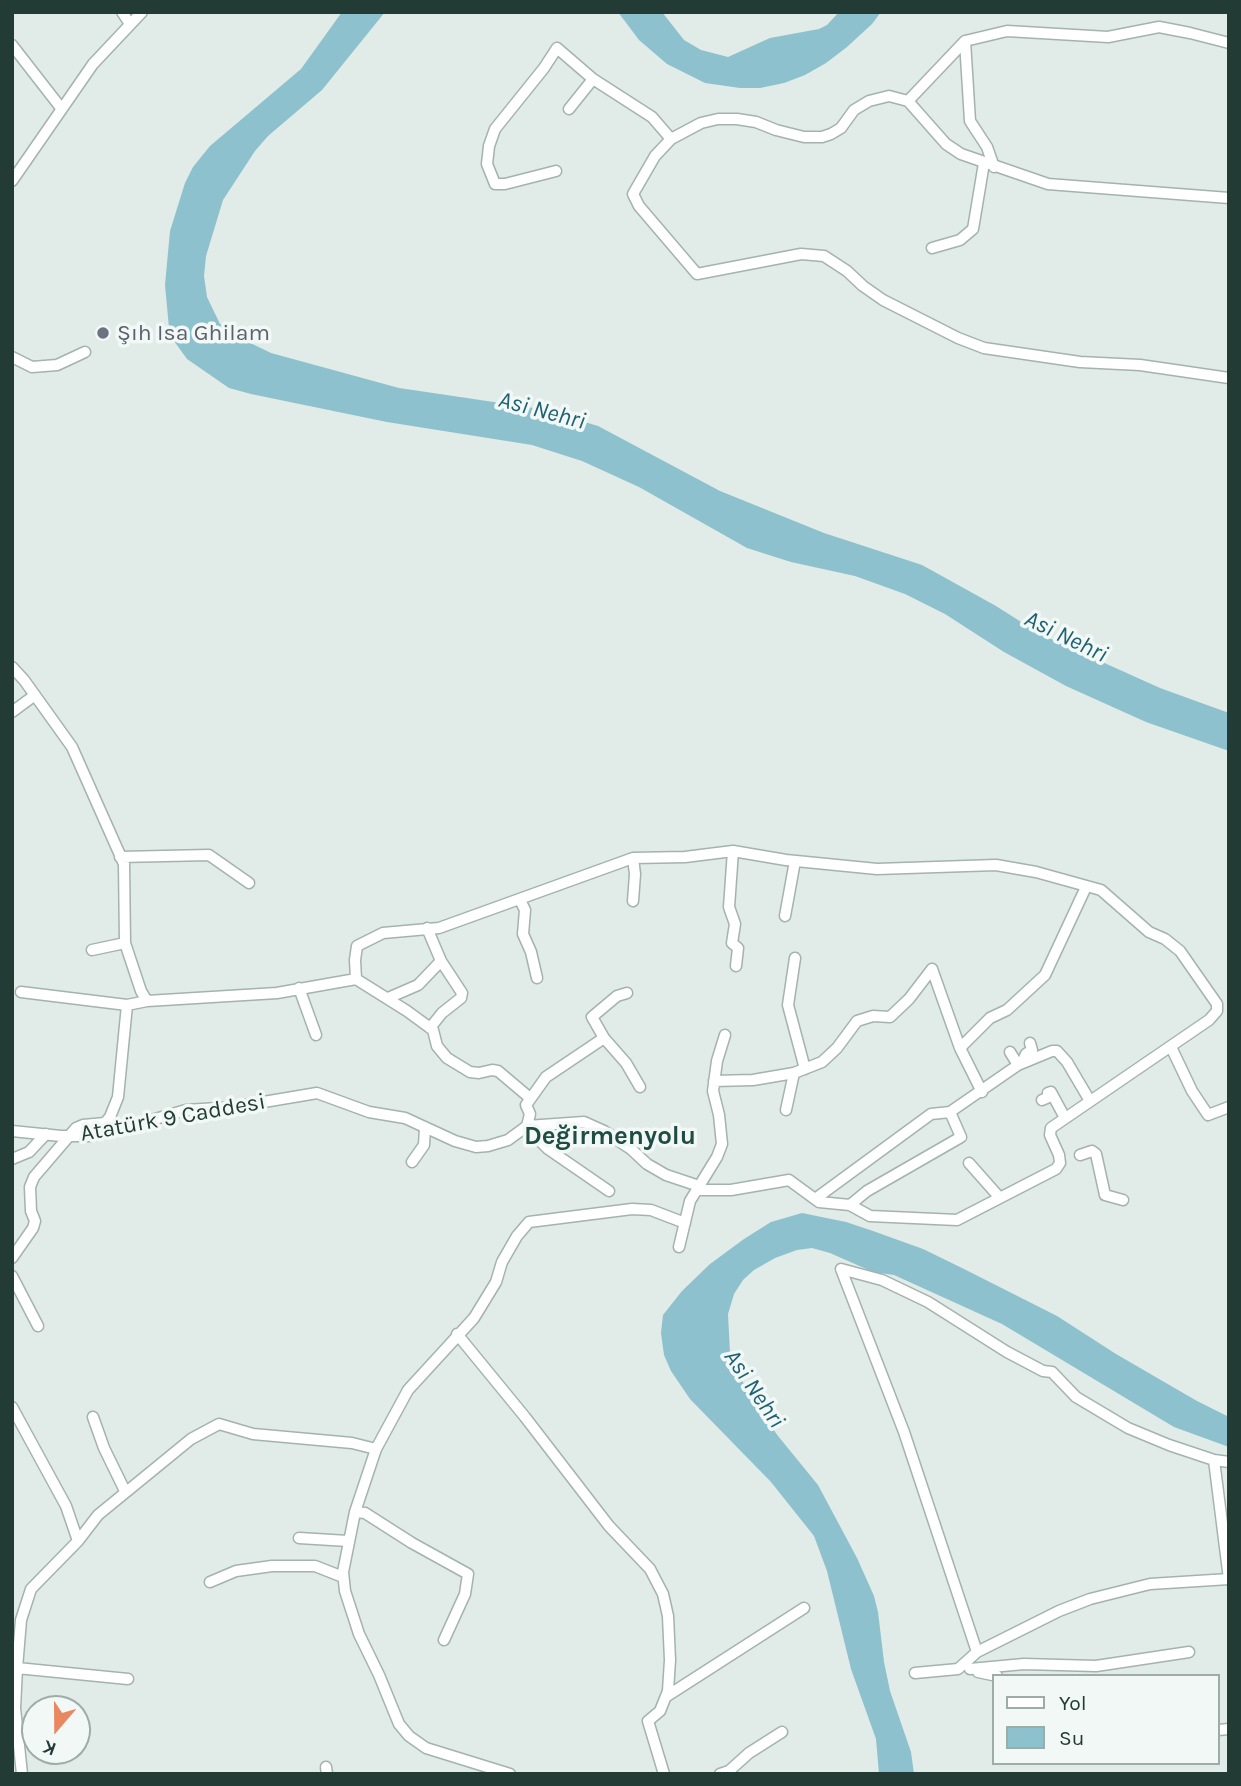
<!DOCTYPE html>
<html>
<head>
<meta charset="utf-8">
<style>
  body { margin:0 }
  #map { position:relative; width:1241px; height:1786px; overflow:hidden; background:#e1ebe7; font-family:Karla,sans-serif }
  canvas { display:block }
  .frame { position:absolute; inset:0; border:14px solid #223b35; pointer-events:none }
  .legend { position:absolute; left:992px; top:1674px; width:228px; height:91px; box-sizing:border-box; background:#f1f8f5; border:2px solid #9eaca8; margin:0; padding:9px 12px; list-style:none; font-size:21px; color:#223b35 }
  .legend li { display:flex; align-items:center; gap:14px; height:35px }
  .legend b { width:35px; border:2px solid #9eaca8 }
  .north { position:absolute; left:21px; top:1695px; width:70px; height:70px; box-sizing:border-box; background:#f1f8f5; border:2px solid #9eaca8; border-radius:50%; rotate:200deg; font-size:19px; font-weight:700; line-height:28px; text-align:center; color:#223b35 }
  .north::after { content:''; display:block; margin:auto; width:24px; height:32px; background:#eb8760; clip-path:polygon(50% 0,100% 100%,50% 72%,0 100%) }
</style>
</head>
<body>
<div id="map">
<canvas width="1241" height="1786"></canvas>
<div class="frame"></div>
<ul class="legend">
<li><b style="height:9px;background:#fff"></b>Yol</li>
<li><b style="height:19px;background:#8cc1cd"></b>Su</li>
</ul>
<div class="north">K</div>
</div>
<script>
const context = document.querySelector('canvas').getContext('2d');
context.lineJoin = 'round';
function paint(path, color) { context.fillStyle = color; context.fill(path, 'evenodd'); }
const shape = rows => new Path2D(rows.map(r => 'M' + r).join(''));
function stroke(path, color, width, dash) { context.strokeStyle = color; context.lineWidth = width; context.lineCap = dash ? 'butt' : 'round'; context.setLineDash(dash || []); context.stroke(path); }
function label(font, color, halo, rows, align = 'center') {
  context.font = font + ' Karla,sans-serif'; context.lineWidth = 7; context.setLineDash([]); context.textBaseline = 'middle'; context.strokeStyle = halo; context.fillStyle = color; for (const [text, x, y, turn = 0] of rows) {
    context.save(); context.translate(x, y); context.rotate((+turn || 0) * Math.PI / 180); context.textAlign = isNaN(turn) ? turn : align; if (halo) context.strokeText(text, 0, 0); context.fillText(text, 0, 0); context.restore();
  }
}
paint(shape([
  [342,12,385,12,322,90,268,136,255,151,223,200,206,256,204,276,207,297,220,324,236,336,271,353,399,388,541,409,598,426,720,491,824,533,922,565,996,606,1040,634,1160,688,1229,713,1229,751,1146,722,1066,686,1004,652,945,614,905,594,855,576,791,562,747,548,639,487,582,461,532,445,387,422,251,394,229,388,187,359,174,341,169,328,165,285,170,231,185,183,193,167,210,146,301,69],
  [618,12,662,12,684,40,701,50,728,57,770,38,819,29,827,25,839,12,881,12,872,24,847,47,826,63,805,75,784,83,760,88,740,88,705,83,667,64,639,40],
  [802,1213,846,1222,873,1231,923,1249,962,1268,1057,1316,1116,1354,1197,1401,1229,1417,1229,1447,1174,1427,1002,1324,894,1275,873,1272,830,1253,812,1248,797,1250,775,1258,754,1270,743,1280,734,1294,728,1314,730,1353,739,1375,755,1404,778,1436,818,1485,857,1558,874,1596,878,1612,884,1662,890,1691,911,1752,914,1774,879,1774,876,1739,851,1669,827,1571,814,1536,771,1482,690,1399,671,1371,664,1355,661,1333,663,1315,682,1291,710,1264,744,1239,771,1222]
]), '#8cc1cd');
const minor = shape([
  [122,12,130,24],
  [965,41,970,121,987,147,994,167],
  [12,45,61,108],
  [908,101,965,41,1007,31,1108,37,1159,27,1190,33,1229,43],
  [569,109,593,79],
  [556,171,505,184,495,184,487,164,489,146,495,129,544,68,557,48,593,79,652,117,671,139],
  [12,181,93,64,142,12],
  [1229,198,1048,184,961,154,946,144,908,101,889,96,869,101,854,110,841,128,831,134,822,137,804,137,776,130,756,122,737,119,718,119,701,123,671,139,655,156,633,194,639,206,697,274,801,254,824,256,847,271,863,286,883,300,958,338,984,348,1080,362,1140,365,1229,378],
  [932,248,960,240,973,229,984,163],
  [12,357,32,367,57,365,85,352],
  [12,667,24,680,72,747,124,864,125,943,141,991,147,1001],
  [12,712,35,695],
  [733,851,729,907,735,924,732,943,738,948,736,966],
  [120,857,209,855,249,883],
  [520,900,525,910,523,934,531,952,537,978],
  [633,901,635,874,633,858],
  [785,916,795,861],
  [427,928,441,961],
  [92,950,125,943],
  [795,958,788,1005,805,1069],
  [356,979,355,960,357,946,383,933,439,928,633,858,685,857,733,851,786,860,877,869,996,865,1036,872,1101,890,1149,932,1165,939,1180,951,1217,1004,1217,1011,1209,1020,1051,1128,1050,1135,1059,1155,1060,1163,1056,1169,957,1220,870,1216,850,1205,819,1202,789,1180,731,1190,697,1190],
  [299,988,316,1035],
  [21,992,127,1005],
  [627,993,617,996,592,1017,604,1038,626,1063,640,1087],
  [388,998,418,985,441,961,462,993,461,998,442,1013,430,1028],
  [604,1038,546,1077,526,1105,530,1114,527,1126,538,1139,548,1149,609,1191],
  [1171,1047,1192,1091,1208,1115,1229,1107],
  [1010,1052,1018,1065],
  [1022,1063,1026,1054,1032,1050,1030,1043],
  [714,1081,753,1080,794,1073,822,1062,837,1048,857,1021,873,1016,890,1017,909,999,932,969,960,1048],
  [982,1092,960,1048,990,1018,1007,1010,1045,975,1086,887],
  [1042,1100,1049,1097,1048,1093,1051,1092,1065,1118],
  [786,1110,794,1073],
  [12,1131,61,1136,90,1136,114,1131,186,1110,234,1107,317,1093,369,1112,405,1118,455,1141,476,1147,488,1146,508,1140,527,1126,584,1122,604,1131,631,1149,647,1164,666,1175,699,1186],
  [1080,1155,1092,1151,1096,1154,1105,1195,1123,1200],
  [12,1159,29,1152,46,1134],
  [412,1162,424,1145,425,1127],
  [969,1163,1000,1198],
  [815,1199,931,1114,950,1112,1018,1065,1052,1051,1057,1051,1067,1062,1090,1101],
  [850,1205,867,1191,961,1137,950,1112],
  [679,1247,690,1201,717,1157,722,1144,719,1115,713,1091,717,1061,725,1035],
  [12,1258,33,1228,35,1221,31,1211,30,1187,34,1177,76,1128,83,1125,105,1123,110,1117,118,1097,127,1005,147,1001,277,993,356,979,407,1011,433,1030,437,1046,447,1058,470,1072,479,1073,492,1070,498,1071,530,1098],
  [12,1276,38,1326],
  [457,1334,525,1417,609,1526,650,1569,663,1594,668,1616,670,1660,668,1691,660,1711,648,1721,664,1774],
  [12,1407,66,1506,78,1541],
  [93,1417,104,1448,125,1491],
  [1214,1460,1229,1462],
  [355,1512,365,1513,412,1543,468,1574,465,1594,444,1640],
  [299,1538,348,1541],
  [210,1582,236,1571,272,1566,315,1566,343,1577],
  [17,1668,21,1620,31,1589,78,1541,98,1515,191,1439,219,1424,253,1434,352,1443,376,1449],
  [970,1669,1024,1664,1096,1666,1189,1652],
  [978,1672,997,1676],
  [915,1673,958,1669,977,1652,1059,1611,1090,1599,1150,1584,1229,1579,1214,1460,1169,1445,1128,1428,1076,1397,1052,1372,1043,1371,1007,1352,928,1302,882,1280,841,1269,904,1432,977,1652],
  [667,1696,804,1608],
  [1218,1730,1229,1729],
  [326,1767,327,1774],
  [22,1774,15,1708,17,1668,128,1679],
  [510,1774,426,1748,409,1736,399,1724,379,1675,359,1634,345,1591,343,1572,355,1512,376,1449,408,1390,474,1318,496,1282,502,1262,517,1236,529,1222,632,1209,651,1210,685,1223],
  [720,1774,729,1771,749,1753,782,1732]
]);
stroke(minor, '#a4b3ae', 13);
stroke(minor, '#fff', 10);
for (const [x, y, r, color] of [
  [103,333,7,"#6b7280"]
]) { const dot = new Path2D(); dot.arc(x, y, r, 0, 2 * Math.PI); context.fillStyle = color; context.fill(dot); stroke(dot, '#f1f8f5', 2.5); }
label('23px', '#5b616d', '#f1f8f5', [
  ["Şıh Isa Ghilam",117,333]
], 'left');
label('23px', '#223b35', '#f1f8f5', [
  ["Atatürk 9 Caddesi",173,1118,-10]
]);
label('italic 24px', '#206273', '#f1f8f5', [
  ["Asi Nehri",542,411,15],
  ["Asi Nehri",1066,637,26],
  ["Asi Nehri",754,1389,56]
]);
label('bold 26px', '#1f4c43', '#f1f8f5', [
  ["Değirmenyolu",610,1137]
]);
</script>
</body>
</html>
